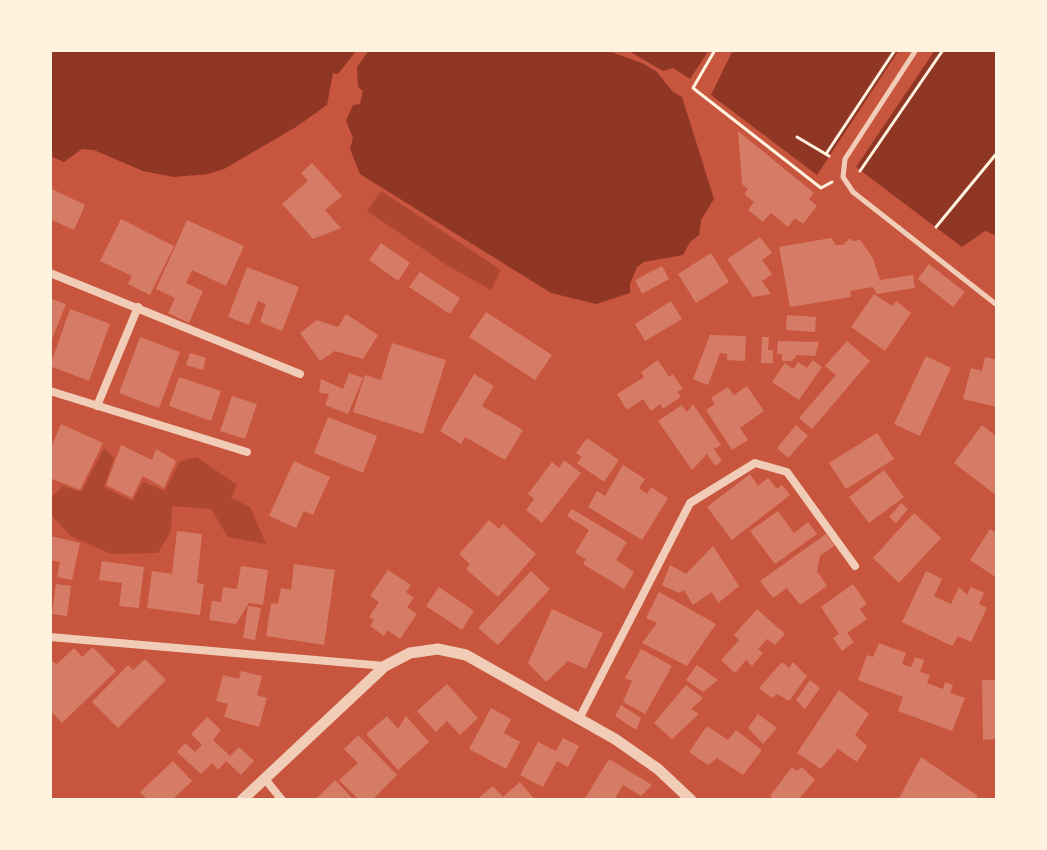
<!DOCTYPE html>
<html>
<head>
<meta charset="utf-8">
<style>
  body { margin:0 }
  #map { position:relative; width:1047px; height:850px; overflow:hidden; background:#c8553d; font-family:"Archivo Narrow",sans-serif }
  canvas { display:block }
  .frame { position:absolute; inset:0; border:52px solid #fff3e0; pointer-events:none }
</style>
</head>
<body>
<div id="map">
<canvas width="1047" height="850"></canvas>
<div class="frame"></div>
</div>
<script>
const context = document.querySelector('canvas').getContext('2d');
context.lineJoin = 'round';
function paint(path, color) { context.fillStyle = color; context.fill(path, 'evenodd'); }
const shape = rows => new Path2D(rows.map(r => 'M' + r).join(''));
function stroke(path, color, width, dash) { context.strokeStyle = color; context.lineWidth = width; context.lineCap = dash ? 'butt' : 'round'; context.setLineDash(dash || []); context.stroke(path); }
paint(shape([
  [381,191,501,270,491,290,448,266,367,211],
  [104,448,114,458,104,487,132,501,143,482,165,491,180,461,197,457,237,485,231,498,250,507,266,544,228,537,211,509,172,506,171,531,158,553,111,554,70,536,50,513,50,498,63,486,81,492]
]), '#ae4732');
paint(shape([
  [50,50,357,50,338,74,333,73,327,105,296,127,224,169,208,174,174,177,143,171,94,150,82,149,64,162,50,156],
  [369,50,606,50,644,64,657,72,673,92,682,97,714,199,701,220,699,235,690,242,683,255,644,262,637,267,630,284,630,293,596,304,551,293,360,174,350,149,353,138,346,121,353,105,360,104,363,91,358,87,357,67],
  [627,50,709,50,690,79,673,68,663,71],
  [733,50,899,50,817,175,711,95],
  [935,50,997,50,997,236,985,231,962,247,856,167]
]), '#8f3625');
paint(shape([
  [738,131,814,193,809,199,817,206,803,224,795,218,788,227,771,213,763,222,748,210,754,202,744,194,748,189,742,184],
  [312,163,342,196,325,210,341,228,313,239,282,204,308,181,301,173],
  [50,188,85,205,74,230,50,219],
  [121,219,174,246,150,295,128,284,132,276,100,261],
  [187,220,244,246,226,286,192,270,186,283,203,291,189,323,168,313,175,298,156,289],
  [760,237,772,253,762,260,772,274,762,281,771,294,753,297,727,259],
  [831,238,836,245,843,245,850,238,853,241,860,240,873,258,880,280,913,275,915,288,877,294,873,287,850,291,851,297,790,307,779,247],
  [381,243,410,263,398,281,369,260],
  [711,253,729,282,696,303,678,274],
  [929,264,965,292,953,307,918,279],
  [662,266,669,279,642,294,635,280],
  [247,267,299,287,282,331,260,322,266,304,258,301,249,325,228,317],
  [420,272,460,298,450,314,409,287],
  [874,294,892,306,896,301,911,313,885,351,851,327],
  [50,298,66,304,50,344],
  [671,301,682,319,645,341,635,324],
  [70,309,110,324,89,381,50,366],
  [486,312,552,355,535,380,469,337],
  [346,314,378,335,363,359,335,351,320,361,300,333,317,320,338,327],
  [787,315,816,317,815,332,786,330],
  [710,335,746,336,745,361,727,360,727,354,720,353,708,385,693,379],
  [140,337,180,352,159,408,119,393],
  [762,337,769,337,768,350,773,350,773,363,761,363],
  [778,341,819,342,815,356,797,355,792,361,782,361,782,354,777,354],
  [847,341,870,361,812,429,799,418,836,375,825,366],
  [392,343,446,360,423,434,353,412,365,375,381,380],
  [190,353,206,358,203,370,186,365],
  [926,356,951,368,920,436,894,424],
  [985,357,997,360,997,407,963,399,971,368,982,371],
  [658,360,669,377,673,374,683,389,677,392,681,397,663,409,660,404,651,411,643,399,627,410,617,394,644,377,641,372],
  [813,360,822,367,799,400,772,382,785,363,793,369,798,362,807,368],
  [349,373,363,378,348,414,325,405,329,394,319,393,321,379,343,389],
  [474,374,494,386,482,406,523,430,505,460,465,437,461,444,440,431],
  [179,377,221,391,211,421,169,406],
  [747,386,764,411,740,428,748,440,732,450,706,410,715,404,711,398,728,387,734,395],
  [232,396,257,404,245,439,220,431],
  [693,404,721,445,714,449,722,461,715,466,707,454,692,470,658,421,682,405,687,412],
  [328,417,377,436,363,473,314,453],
  [61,424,103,443,80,490,50,478,50,450],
  [796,425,808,436,788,458,777,448],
  [982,425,997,437,997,496,954,463],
  [877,433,894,459,846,489,829,463],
  [587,438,619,460,604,482,577,463,582,457,576,453],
  [121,445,152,460,156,449,176,461,164,488,143,476,132,498,106,485],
  [564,460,581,473,542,523,526,510,534,499,528,494,552,462,559,468],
  [294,461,330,477,313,515,304,511,296,528,269,516],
  [623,465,645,479,639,488,647,494,651,487,668,498,642,540,588,507,597,491,605,496],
  [884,470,904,497,869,523,849,497],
  [750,474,758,486,768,478,777,489,782,485,790,495,732,540,707,507],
  [901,503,908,509,896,523,889,517],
  [572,509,627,542,616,560,634,572,624,589,583,564,586,559,575,553,589,530,567,516],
  [778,511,794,533,808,522,817,534,775,564,750,531],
  [914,513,941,538,899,583,873,558],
  [489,520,499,529,503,524,536,554,498,597,466,569,470,564,459,554],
  [990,529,997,533,997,578,970,560],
  [177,531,202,534,197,583,204,584,200,615,147,608,152,571,172,574],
  [826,534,835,545,820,556,817,571,827,586,800,605,787,588,773,598,760,581],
  [50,536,80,543,72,580,57,577,60,562,50,560],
  [713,546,739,586,718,603,712,592,693,605,684,590,679,593,662,585,670,565,686,574],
  [102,561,144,567,139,608,119,606,122,583,99,580],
  [294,564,335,570,324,645,266,636,271,603,278,604,281,588,291,590],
  [241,566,268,570,263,605,249,603,236,624,209,620,212,601,221,602,223,587,237,589],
  [388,570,411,585,406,592,414,598,407,607,417,614,400,639,387,630,384,636,370,626,374,620,369,617,379,602,370,596],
  [531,571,550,589,498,645,478,628],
  [926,571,942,579,934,596,951,604,959,587,967,595,971,587,984,593,979,604,987,608,971,642,958,636,952,646,902,622],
  [56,584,71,586,67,616,52,614],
  [853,584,867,604,860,609,867,619,847,633,854,642,842,651,833,638,839,634,821,607],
  [439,587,474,611,462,630,426,606],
  [659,592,716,624,687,666,642,643,657,623,646,618],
  [248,606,261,608,255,640,243,638],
  [552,609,603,633,586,669,568,661,546,682,528,663],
  [757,609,785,634,775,645,767,639,758,649,763,653,752,666,746,660,735,673,721,660,739,640,734,635],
  [879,643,906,653,902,664,911,667,915,657,924,660,920,672,930,675,927,683,943,689,945,682,953,685,950,693,965,698,952,731,898,711,903,697,858,680,867,655,873,657],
  [93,647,116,671,62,723,50,710,50,660,57,664,74,648,82,657],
  [641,649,672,666,645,714,623,702,632,681,625,678],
  [145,659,166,680,118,728,92,702,128,665,133,670],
  [782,662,789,668,793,662,807,676,789,701,777,694,772,698,759,688],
  [697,665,718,680,703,692,686,680],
  [241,671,262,676,257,695,267,698,259,727,224,717,228,704,216,701,223,675,239,679],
  [810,680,820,688,805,709,796,700],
  [982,680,997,680,997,739,983,740],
  [447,684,478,718,460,735,447,721,436,732,417,711],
  [686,685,703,698,691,709,699,714,672,739,654,723],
  [839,690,869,714,855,735,867,746,857,762,838,749,821,769,797,753],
  [621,705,641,718,636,730,615,716],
  [491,708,511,719,504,733,520,742,506,769,469,749],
  [758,714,777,728,763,744,748,728],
  [387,716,398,729,406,716,429,742,398,770,366,734],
  [207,717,221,730,213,740,230,756,239,747,254,761,241,775,226,761,218,770,212,763,201,774,177,752,185,743,195,752,202,745,191,734],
  [707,726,728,740,736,730,762,750,743,775,717,758,708,765,689,752],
  [358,735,397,775,372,800,359,800,339,780,358,763,344,749],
  [563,738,579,746,568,767,557,761,543,787,520,775,538,742,556,751],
  [921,757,978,796,975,800,898,800],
  [609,759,652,785,641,796,623,785,614,800,584,800],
  [173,761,192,781,172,800,148,800,140,792],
  [792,767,797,771,802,767,815,780,798,800,776,800,770,796],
  [335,780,354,800,315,800],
  [520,782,535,800,476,800,493,786,503,797]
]), '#d67c66');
stroke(shape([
  [715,50,693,88,821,188,832,182],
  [797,137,829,156],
  [826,154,895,50],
  [860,171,943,50],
  [936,227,997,153]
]), '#fff3e0', 3);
stroke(shape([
  [916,50,845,159,843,177,853,192,997,305]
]), '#f1ccb7', 5);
stroke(shape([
  [50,273,300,374],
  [50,391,247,452],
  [97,406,138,307],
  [50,637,385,666],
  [579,719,690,503,755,463,787,472,855,566],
  [265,779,282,800]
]), '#f1ccb7', 8);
stroke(shape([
  [242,800,385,666,410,653,438,649,466,655,615,739,658,769,691,800]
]), '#f1ccb7', 11);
</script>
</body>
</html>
